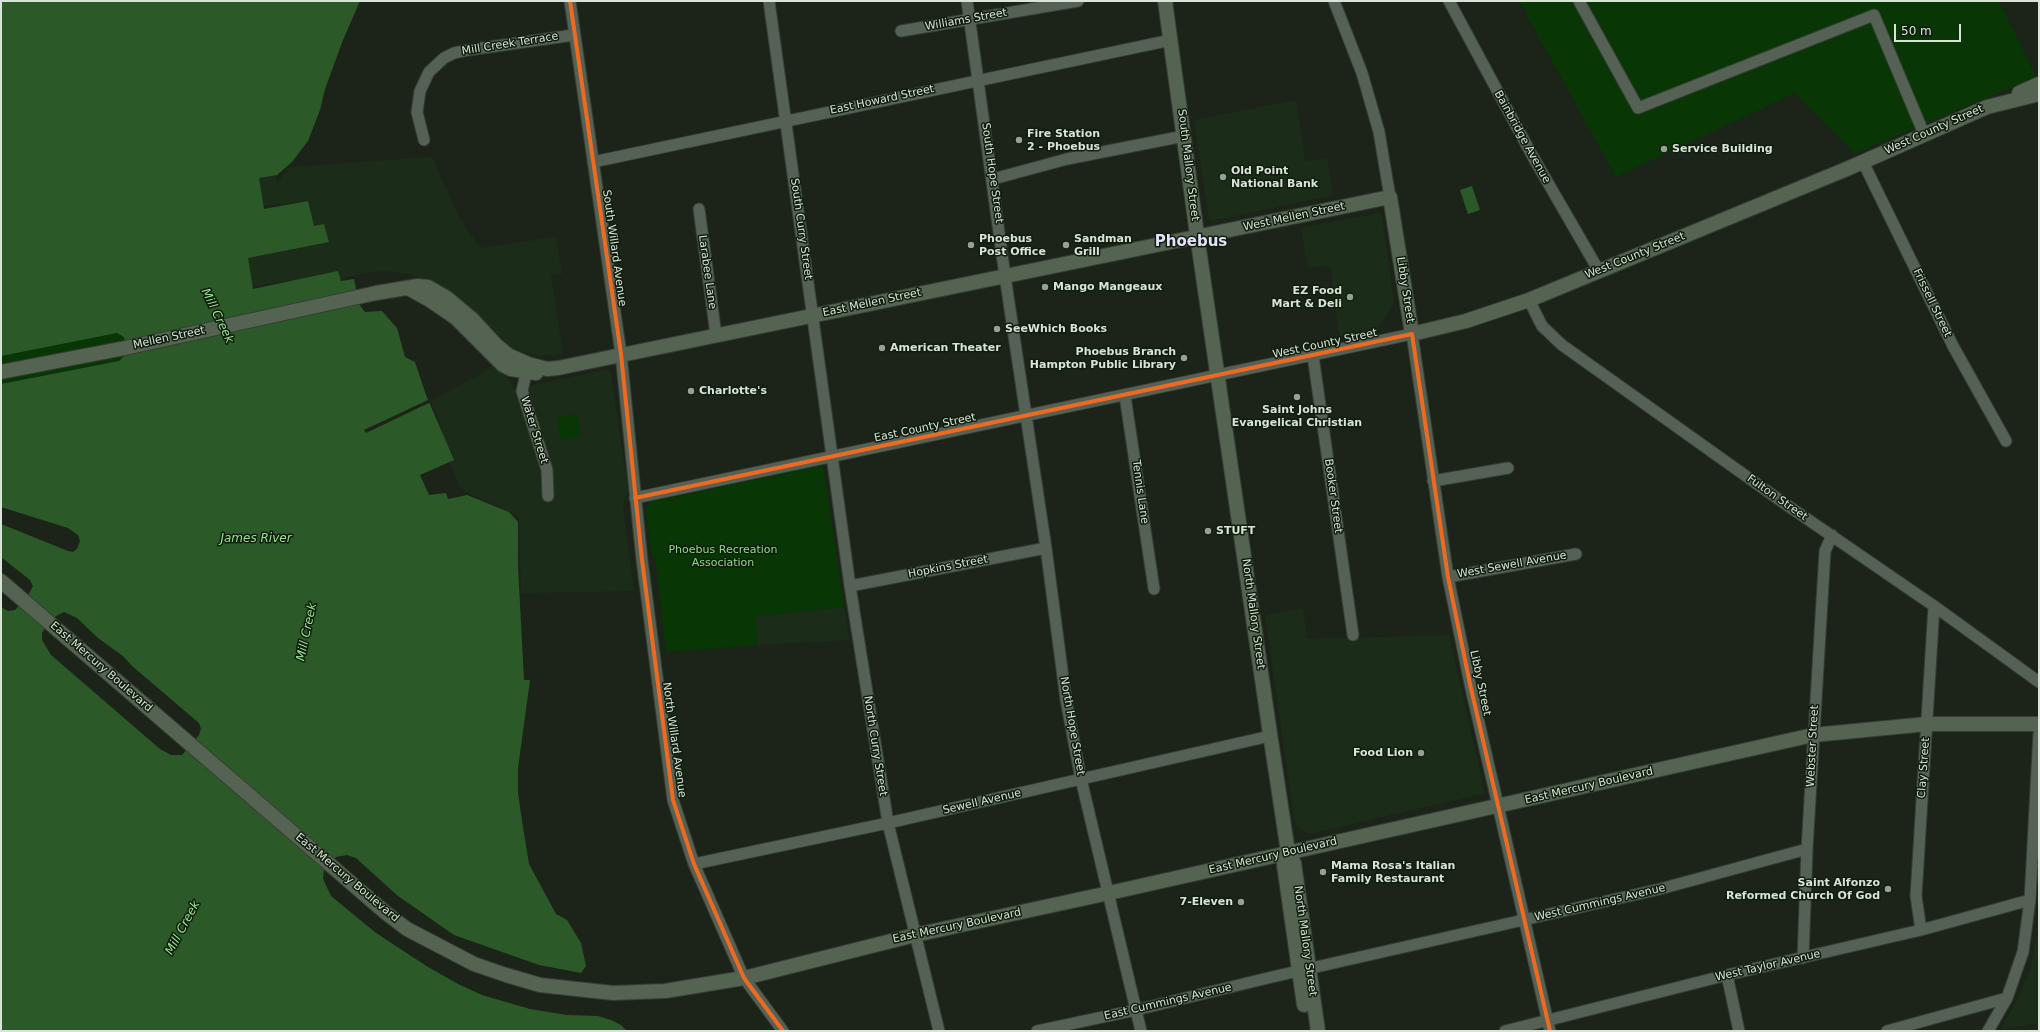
<!DOCTYPE html>
<html>
<head>
<meta charset="utf-8">
<style>
  body { margin:0 }
  #map { position:relative; width:2040px; height:1032px; overflow:hidden; background:#1c241a; font-family:"DejaVu Sans",sans-serif }
  canvas { display:block }
  .frame { position:absolute; inset:0; border:2px solid #d9e3d8; pointer-events:none }
  .scale { position:absolute; left:1894px; top:24px; width:67px; height:18px; box-sizing:border-box; border:2px solid #d9e3d8; border-top:0; padding-left:5px; font-size:12px; line-height:14px; white-space:nowrap; color:#d9e3d8; -webkit-text-stroke:3px #0f1d0d; paint-order:stroke }
</style>
</head>
<body>
<div id="map">
<canvas width="2040" height="1032"></canvas>
<div class="frame"></div>
<div class="scale">50 m</div>
</div>
<script>
const context = document.querySelector('canvas').getContext('2d');
context.lineJoin = 'round';
function paint(path, color) { context.fillStyle = color; context.fill(path, 'evenodd'); }
const shape = rows => new Path2D(rows.map(r => 'M' + r).join(''));
function stroke(path, color, width, dash) { context.strokeStyle = color; context.lineWidth = width; context.lineCap = dash ? 'butt' : 'round'; context.setLineDash(dash || []); context.stroke(path); }
function label(font, color, halo, rows, align = 'center') {
  context.font = font + ' "DejaVu Sans",sans-serif'; context.lineWidth = 3; context.setLineDash([]); context.textBaseline = 'middle'; context.strokeStyle = halo; context.fillStyle = color; for (const [text, x, y, turn = 0] of rows) {
    context.save(); context.translate(x, y); context.rotate((+turn || 0) * Math.PI / 180); context.textAlign = isNaN(turn) ? turn : align; if (halo) context.strokeText(text, 0, 0); context.fillText(text, 0, 0); context.restore();
  }
}
paint(shape([
  [1296,100,1305,161,1327,158,1333,195,1211,221,1209,219,1194,120],
  [432,157,459,217,480,248,556,237,562,274,551,275,563,354,539,356,520,351,509,345,457,298,435,283,410,274,384,271,365,273,289,290,287,281,252,287,247,258,328,241,325,225,312,226,308,201,262,206,257,177,276,174,277,184,289,167],
  [1379,213,1382,215,1394,303,1377,330,1340,337,1330,265,1308,268,1301,228],
  [497,362,514,389,610,369,628,490,623,507,634,591,521,593,519,518,505,509,468,493,459,485,444,448,441,424,430,401,481,374],
  [844,607,849,640,757,645,755,616],
  [1303,608,1307,639,1449,635,1485,793,1309,834,1295,824,1265,615],
  [2039,913,2039,1023,2000,1030,2019,997,2030,969,2038,932]
]), '#1b2d19');
paint(shape([
  [1519,1,1999,1,2036,77,1853,154,1851,149,1795,93,1616,177],
  [127,328,139,360,1,406,1,346],
  [577,414,581,436,561,440,557,418],
  [823,465,844,607,756,616,757,645,666,652,655,556,652,556,645,506,649,505,649,502]
]), '#093605');
paint(shape([
  [1,1,360,1,343,40,325,89,320,110,308,141,292,162,277,175,259,178,264,209,308,201,314,226,324,224,329,242,248,258,253,289,338,271,341,281,354,279,359,304,365,312,382,311,397,328,405,357,415,362,426,395,454,460,420,475,429,495,446,493,448,499,467,495,509,512,518,522,518,567,524,680,530,680,518,768,518,793,522,821,529,864,556,914,567,920,581,943,586,966,581,973,539,965,454,935,398,896,356,858,347,855,336,857,324,870,323,879,331,896,376,933,428,967,458,984,482,995,530,1009,567,1015,598,1016,611,1020,621,1025,627,1031,1,1031,1,607,8,611,15,610,29,594,33,586,30,580,1,557,1,524,68,551,73,552,77,549,80,541,78,535,68,528,1,507,1,384,119,361,124,356,124,337,117,333,1,356],
  [64,612,77,618,98,638,123,656,132,666,199,723,201,729,199,735,182,755,171,755,160,749,51,655,42,640,42,633,47,625,56,616],
  [1472,186,1480,210,1468,214,1460,190]
]), '#2c5928');
paint(shape([
  [430,399,431,402,366,433,364,430]
]), '#1c241a');
const minor = shape([
  [570,1,621,354,642,560,673,800,694,864,744,978,783,1031],
  [769,1,850,586,888,823,939,1031],
  [967,1,1005,276,1046,548,1066,700,1081,779,1141,1031],
  [1334,1,1362,73,1379,132,1390,197],
  [1449,1,1533,157,1599,271],
  [1579,1,1638,108,1874,15,1924,134],
  [901,31,1078,1],
  [424,140,417,112,420,91,429,72,444,58,454,53,468,50,574,35],
  [593,162,1171,40],
  [1863,162,1953,346,2006,441],
  [993,179,1067,159,1184,136],
  [699,209,716,335],
  [1529,300,1542,326,1562,345,1781,501,1934,606,2039,682],
  [1313,356,1353,635],
  [528,365,522,391,547,470,548,496],
  [1125,396,1154,589],
  [1433,481,1508,468],
  [635,498,1412,334,1448,577,1470,684,1550,1031],
  [1448,577,1576,554],
  [850,586,1046,548],
  [694,864,888,823,1270,736],
  [1921,930,1916,896,1934,606],
  [1803,958,1807,849,1825,551,1832,535],
  [1727,975,1739,1031],
  [1037,1031,1136,1010,1272,977,1660,889,1807,849],
  [1505,1031,1727,975,1921,930,2030,900],
  [1887,1031,2007,998],
  [1988,1031,2007,998,2023,952,2030,900,2039,733]
]);
const major = shape([
  [1165,1,1199,249,1269,727,1288,852,1294,863,1318,1031],
  [2019,93,2039,84],
  [408,288,428,299,456,318,503,365,511,369,536,373],
  [1,372,125,348,376,293,418,286,428,287,447,298,472,319,496,345,508,355,528,364,547,369,558,368,1390,197,1412,334,1466,321,1529,300,1849,168,1987,107,2039,94],
  [1,581,386,913,407,929,474,964,506,975,540,985,613,993,665,991,744,978,915,935,1109,893,1813,735,1927,724,2039,724],
  [1288,852,1284,865,1304,1005]
]);
stroke(minor, '#373e35', 13);
stroke(major, '#373e35', 16);
stroke(minor, '#566155', 11);
stroke(major, '#546352', 14);
stroke(shape([
  [570,1,621,354,642,560,673,800,694,864,744,978,783,1031],
  [635,498,1412,334,1448,577,1470,684,1550,1031]
]), '#ed6a23', 4);
for (const [x, y, r, color] of [
  [1019,140,4,"#97a096"],
  [1664,149,4,"#97a096"],
  [1223,177,4,"#97a096"],
  [971,245,4,"#97a096"],
  [1066,245,4,"#97a096"],
  [1045,287,4,"#97a096"],
  [1350,297,4,"#97a096"],
  [997,329,4,"#97a096"],
  [882,348,4,"#97a096"],
  [1184,358,4,"#97a096"],
  [691,391,4,"#97a096"],
  [1297,397,4,"#97a096"],
  [1208,531,4,"#97a096"],
  [1421,753,4,"#97a096"],
  [1323,872,4,"#97a096"],
  [1888,889,4,"#97a096"],
  [1241,902,4,"#97a096"]
]) { const dot = new Path2D(); dot.arc(x, y, r, 0, 2 * Math.PI); context.fillStyle = color; context.fill(dot); stroke(dot, '#0f1d0d', 1.5); }
label('11px', '#d9e3d8', '#0f1d0d', [
  ["Williams Street",966,20,-10],
  ["Mill Creek Terrace",510,44,-9],
  ["East Howard Street",882,100,-12],
  ["West County Street",1934,130,-24],
  ["Bainbridge Avenue",1522,137,61],
  ["South Mallory Street",1188,165,83],
  ["South Hope Street",992,173,82],
  ["West Mellen Street",1294,217,-12],
  ["South Curry Street",801,229,82],
  ["South Willard Avenue",614,248,82],
  ["West County Street",1635,256,-22],
  ["Larabee Lane",707,272,82],
  ["Libby Street",1405,290,81],
  ["East Mellen Street",872,303,-12],
  ["Frissell Street",1932,303,64],
  ["Mellen Street",169,338,-12],
  ["West County Street",1325,344,-12],
  ["East County Street",925,428,-12],
  ["Water Street",534,430,73],
  ["Tennis Lane",1140,492,82],
  ["Booker Street",1333,496,82],
  ["Fulton Street",1777,498,35],
  ["West Sewell Avenue",1512,565,-10],
  ["Hopkins Street",948,567,-11],
  ["North Mallory Street",1253,614,82],
  ["East Mercury Boulevard",101,667,41],
  ["Libby Street",1480,683,78],
  ["North Hope Street",1072,726,80],
  ["North Willard Avenue",674,740,82],
  ["North Curry Street",875,746,81],
  ["Webster Street",1813,746,-87],
  ["Clay Street",1924,768,-86],
  ["East Mercury Boulevard",1589,786,-13],
  ["Sewell Avenue",982,802,-13],
  ["East Mercury Boulevard",1273,856,-13],
  ["East Mercury Boulevard",347,878,40],
  ["West Cummings Avenue",1600,903,-13],
  ["East Mercury Boulevard",957,926,-12],
  ["North Mallory Street",1305,941,82],
  ["West Taylor Avenue",1768,966,-13],
  ["East Cummings Avenue",1168,1002,-13]
]);
label('bold 11px', '#d9e3d8', '#0f1d0d', [
  ["Fire Station",1027,134],
  ["2 - Phoebus",1027,147],
  ["Service Building",1672,149],
  ["Old Point",1231,171],
  ["National Bank",1231,184],
  ["Phoebus",979,239],
  ["Post Office",979,252],
  ["Sandman",1074,239],
  ["Grill",1074,252],
  ["Mango Mangeaux",1053,287],
  ["EZ Food",1342,291,"right"],
  ["Mart & Deli",1342,304,"right"],
  ["SeeWhich Books",1005,329],
  ["American Theater",890,348],
  ["Phoebus Branch",1176,352,"right"],
  ["Hampton Public Library",1176,365,"right"],
  ["Charlotte's",699,391],
  ["Saint Johns",1297,410,"center"],
  ["Evangelical Christian",1297,423,"center"],
  ["STUFT",1216,531],
  ["Food Lion",1413,753,"right"],
  ["Mama Rosa's Italian",1331,866],
  ["Family Restaurant",1331,879],
  ["Saint Alfonzo",1880,883,"right"],
  ["Reformed Church Of God",1880,896,"right"],
  ["7-Eleven",1233,902,"right"]
], 'left');
label('11px', '#91d789', '#0f1d0d', [
  ["Phoebus Recreation",723,550],
  ["Association",723,563]
]);
label('italic 12px', '#9de394', '#0f1d0d', [
  ["Mill Creek",217,316,64],
  ["James River",256,539],
  ["Mill Creek",307,632,-78],
  ["Mill Creek",183,928,-62]
]);
label('bold 15px', '#e4e0fd', '#0f1d0d', [
  ["Phoebus",1191,242]
]);
</script>
</body>
</html>
